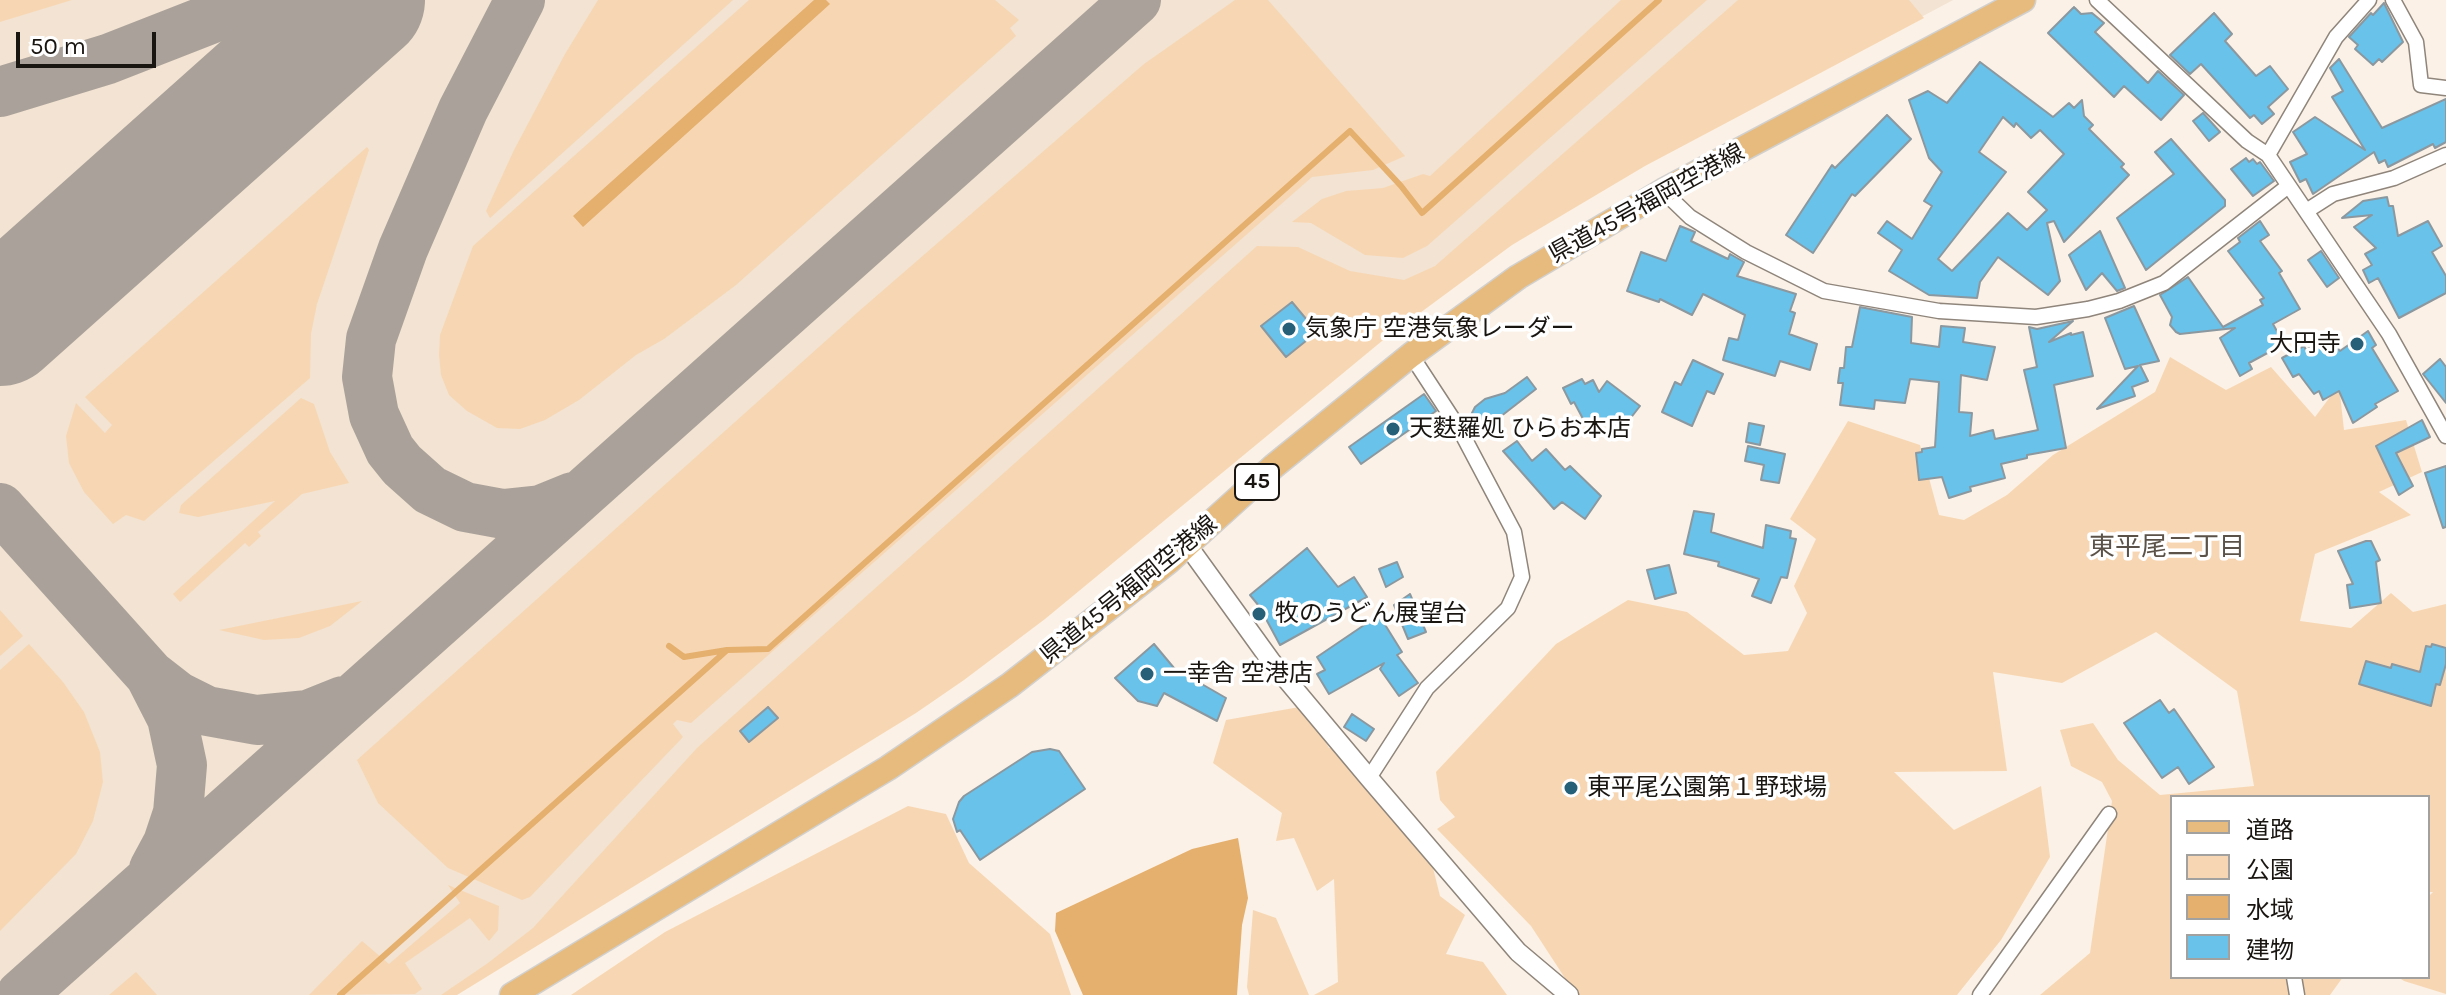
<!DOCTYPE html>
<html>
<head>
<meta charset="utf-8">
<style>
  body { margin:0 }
  #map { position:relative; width:2446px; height:995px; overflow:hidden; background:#fbf1e6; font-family:Karla,"Noto Sans JP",sans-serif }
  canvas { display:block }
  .legend { position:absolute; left:2170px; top:795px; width:260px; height:184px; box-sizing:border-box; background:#fff; border:2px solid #a3a1a0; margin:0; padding:10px 14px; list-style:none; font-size:24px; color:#191511 }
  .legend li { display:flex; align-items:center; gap:16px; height:40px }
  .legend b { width:40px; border:2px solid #a3a1a0 }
  .scale { position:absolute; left:16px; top:32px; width:140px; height:36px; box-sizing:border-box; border:4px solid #191511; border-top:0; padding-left:10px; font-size:24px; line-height:28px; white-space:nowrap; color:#191511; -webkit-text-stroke:6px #fff; paint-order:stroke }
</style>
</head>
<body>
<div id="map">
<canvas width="2446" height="995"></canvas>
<ul class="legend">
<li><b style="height:10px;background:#e6bb7d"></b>道路</li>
<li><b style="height:22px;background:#f7d7b3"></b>公園</li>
<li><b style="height:22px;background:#e5af6e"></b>水域</li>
<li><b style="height:22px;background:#68c2ea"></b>建物</li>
</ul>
<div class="scale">50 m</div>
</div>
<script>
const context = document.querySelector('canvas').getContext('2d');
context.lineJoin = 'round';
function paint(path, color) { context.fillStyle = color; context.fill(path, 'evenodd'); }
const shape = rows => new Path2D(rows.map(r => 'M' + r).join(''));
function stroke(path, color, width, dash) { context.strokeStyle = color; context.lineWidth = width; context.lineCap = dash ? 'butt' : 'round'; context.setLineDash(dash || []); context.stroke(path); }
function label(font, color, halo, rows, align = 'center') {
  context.font = font + ' Karla,"Noto Sans JP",sans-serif'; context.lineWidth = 7; context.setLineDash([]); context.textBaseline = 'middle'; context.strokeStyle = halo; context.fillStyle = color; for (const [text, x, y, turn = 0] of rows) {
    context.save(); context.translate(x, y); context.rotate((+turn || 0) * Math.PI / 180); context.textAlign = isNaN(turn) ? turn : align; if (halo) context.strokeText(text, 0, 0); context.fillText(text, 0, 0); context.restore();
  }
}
paint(shape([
  [0,0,1953,0,1621,177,1466,273,1326,384,1008,647,454,995,0,995]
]), '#f3e3d2');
paint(shape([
  [0,0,72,0,0,22],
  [598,0,733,0,490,218,486,211,514,150,565,54],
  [749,0,995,0,1019,20,1010,28,1016,36,736,285,664,339,636,355,579,400,545,420,520,429,497,428,467,411,449,395,441,375,439,355,440,335,473,246],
  [1235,0,1268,0,1405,156,1373,170,1312,177,691,723,677,720,673,724,683,737,530,897,522,900,448,868,378,803,357,760,858,312,1144,64],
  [1621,0,1707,0,1427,246,1403,258,1365,255,1311,223,1292,222,1322,199,1346,191,1383,188,1423,174,1430,176],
  [1738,0,1909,0,1924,18,1645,166,1512,245,1382,341,1045,619,964,680,916,713,457,995,441,995,488,963,533,928,697,748,1257,246,1298,247,1350,271,1404,280,1435,266],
  [367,147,369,150,317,304,311,334,310,378,144,521,126,515,113,524,84,492,69,463,66,436,76,403,105,433,112,425,85,397],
  [2170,357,2226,390,2271,367,2315,417,2339,385,2344,430,2406,420,2422,472,2379,492,2411,515,2315,554,2300,621,2351,628,2391,593,2413,612,2446,604,2446,994,2404,981,2398,977,2428,977,2428,897,2433,892,2428,892,2428,797,2172,797,2172,977,2343,977,2330,995,2040,995,2090,953,2112,801,2102,782,2071,766,2060,730,2093,723,2118,760,2160,795,2254,786,2237,691,2156,632,2062,683,1993,672,2007,771,1894,772,1954,830,2041,786,2050,857,2001,940,1957,995,1576,995,1531,926,1437,829,1455,817,1440,800,1436,772,1556,644,1628,600,1687,612,1744,655,1788,651,1807,613,1794,586,1816,539,1790,519,1848,421,1920,445,1939,515,1964,520,2007,495,2053,455,2155,392],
  [301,398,314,404,330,452,349,483,302,494,258,532,261,536,249,547,245,543,180,602,173,594,275,501,198,517,179,513,181,505],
  [362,601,330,626,299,638,264,640,219,630],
  [0,610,23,636,0,656],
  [29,644,63,682,84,712,100,752,103,782,93,821,76,854,0,931,0,670],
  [1305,706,1329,748,1348,744,1426,840,1440,896,1465,915,1446,954,1483,962,1507,995,1314,995,1338,982,1334,879,1317,891,1294,838,1276,841,1282,813,1213,763,1226,720],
  [908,806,946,814,969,863,1050,934,1071,995,571,995,665,932],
  [448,885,499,906,498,930,489,941,470,918,405,963,422,989,415,994,309,995,362,941,389,964,460,903],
  [1253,910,1276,918,1309,995,1249,995,1247,987],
  [136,972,157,995,109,995]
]), '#f7d7b3');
paint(shape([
  [814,0,826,0,830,4,583,227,573,216],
  [1238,838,1248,898,1242,925,1237,995,1083,995,1055,931,1056,913,1192,849]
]), '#e5af6e');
stroke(shape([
  [669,646,684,657,727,650,768,649,1350,131,1401,186,1422,213,1659,0],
  [340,995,726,651]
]), '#e5af6e', 6);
stroke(shape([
  [520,0,463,110,403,249,371,339,367,377,374,415,390,450,402,465,430,490,465,507,503,514,541,510,573,497],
  [0,92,108,59,259,0],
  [0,333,18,307],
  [0,508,150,675,177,696,207,711,257,720,308,715,343,701],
  [150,675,172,718,182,765,178,813,168,843,154,869],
  [21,995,1136,0]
]), '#aaa29a', 50);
stroke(shape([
  [0,323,362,0]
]), '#aaa29a', 126);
const building = shape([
  [2384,3,2403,42,2382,62,2379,59,2373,65,2355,49,2358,45,2349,37,2371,13,2373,15,2384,3],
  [2074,7,2081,14,2092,13,2104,23,2095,32,2148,83,2158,71,2184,95,2161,120,2124,86,2114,97,2048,33,2074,7],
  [2214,13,2232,34,2225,41,2256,76,2270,66,2288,89,2268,107,2274,114,2262,124,2254,115,2250,118,2201,64,2190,74,2170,55,2214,13],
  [2339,59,2382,128,2446,99,2446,142,2435,148,2433,144,2388,167,2385,160,2379,163,2374,152,2313,194,2306,179,2300,182,2290,162,2307,154,2293,132,2315,117,2365,150,2332,97,2343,91,2330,68,2339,59],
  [1980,62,2053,117,2069,103,2074,108,2082,100,2084,116,2093,125,2089,129,2124,164,2121,167,2129,175,2064,242,2054,221,2047,223,2060,281,2048,295,1998,257,1980,282,1977,298,1929,295,1889,271,1902,250,1878,233,1887,221,1912,239,1932,206,1924,201,1942,172,1929,158,1909,100,1928,91,1947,103,1980,62],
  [2003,117,2014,127,2016,123,2031,138,2040,130,2064,154,2028,192,2047,210,2027,230,2008,213,1952,271,1938,259,2006,172,1979,152,2003,117],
  [2203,113,2220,132,2209,141,2193,121,2203,113],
  [1887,115,1911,139,1855,196,1852,194,1813,253,1786,235,1832,165,1835,168,1887,115],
  [2171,139,2225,200,2225,206,2146,270,2117,218,2174,174,2155,152,2171,139],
  [2246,158,2249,162,2253,159,2257,164,2260,162,2274,181,2253,196,2231,169,2246,158],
  [2387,197,2389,206,2393,206,2398,236,2428,221,2442,246,2432,252,2446,276,2446,293,2399,318,2378,278,2369,283,2363,270,2372,265,2365,254,2376,248,2354,227,2372,215,2342,218,2363,201,2387,197],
  [2260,221,2269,235,2260,241,2282,271,2279,273,2300,309,2273,324,2284,344,2249,363,2252,369,2240,376,2220,338,2235,328,2180,334,2176,332,2170,325,2172,317,2160,295,2188,277,2223,327,2263,305,2260,300,2264,298,2228,251,2240,242,2238,238,2260,221],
  [1680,226,1695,232,1691,241,1728,259,1730,254,1744,262,1737,276,1796,294,1790,311,1795,313,1789,334,1817,344,1810,370,1780,361,1775,376,1723,360,1729,338,1738,340,1745,315,1703,294,1692,315,1660,299,1659,302,1627,291,1641,252,1666,261,1680,226],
  [2100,231,2125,288,2117,291,2102,273,2086,290,2069,255,2100,231],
  [2321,251,2339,278,2327,287,2308,260,2321,251],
  [1292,302,1317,332,1286,357,1261,326,1292,302],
  [2134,306,2159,361,2140,365,2148,381,2132,387,2135,396,2097,409,2138,366,2125,369,2105,318,2134,306],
  [1860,307,1912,317,1911,343,1939,347,1941,326,1965,328,1963,342,1995,347,1987,380,1961,375,1959,412,1972,413,1970,436,1993,430,1995,439,2038,430,2024,370,2037,367,2029,327,2037,329,2073,321,2049,342,2071,333,2071,335,2083,332,2093,376,2054,385,2066,448,2027,455,2027,458,2001,464,2005,478,1970,487,1971,491,1949,498,1942,477,1919,480,1916,453,1922,452,1922,449,1935,447,1939,382,1910,379,1905,403,1875,400,1874,409,1840,405,1843,383,1838,383,1840,368,1844,368,1846,347,1852,347,1860,307],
  [2368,331,2376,345,2372,348,2398,391,2375,404,2377,407,2353,423,2339,391,2323,400,2319,391,2314,394,2299,374,2293,377,2282,358,2304,346,2306,350,2330,337,2340,351,2368,331],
  [2440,359,2446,367,2446,403,2423,374,2440,359],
  [1693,360,1723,374,1714,394,1707,391,1692,426,1662,412,1675,382,1681,385,1693,360],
  [1527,377,1536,389,1491,424,1477,431,1470,427,1468,421,1475,407,1485,399,1505,393,1527,377],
  [1582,379,1585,384,1593,380,1599,392,1607,381,1640,406,1626,424,1618,417,1590,432,1574,402,1571,404,1563,388,1582,379],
  [1424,394,1436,411,1361,464,1349,447,1424,394],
  [2422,420,2430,437,2396,453,2413,486,2399,495,2376,446,2422,420],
  [1749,423,1764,426,1760,445,1746,442,1749,423],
  [1517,441,1532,461,1546,449,1565,470,1570,466,1601,496,1585,519,1562,502,1554,509,1503,451,1517,441],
  [1748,446,1785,454,1779,483,1761,480,1764,465,1745,461,1748,446],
  [2446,466,2446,527,2443,528,2425,473,2446,466],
  [1694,511,1714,514,1711,532,1763,548,1766,525,1791,531,1790,538,1796,539,1787,578,1781,577,1771,603,1752,596,1759,579,1718,566,1719,562,1684,554,1694,511],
  [2366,541,2371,541,2380,560,2376,562,2381,603,2350,608,2347,585,2353,584,2338,551,2366,541],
  [1307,548,1338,587,1354,577,1367,597,1280,645,1259,606,1250,595,1307,548],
  [1397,562,1403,577,1386,587,1379,569,1397,562],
  [1669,565,1676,593,1655,599,1647,570,1669,565],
  [1410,594,1426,632,1408,639,1394,605,1410,594],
  [1379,615,1402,652,1397,655,1418,683,1399,696,1380,669,1384,663,1329,694,1317,674,1325,670,1317,657,1379,615],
  [1154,644,1174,668,1226,698,1217,721,1164,693,1157,706,1138,701,1115,678,1154,644],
  [2432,644,2446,648,2446,664,2440,685,2436,684,2431,706,2359,684,2366,661,2391,668,2392,664,2420,672,2426,646,2431,647,2432,644],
  [2160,700,2169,713,2174,709,2214,767,2189,784,2178,767,2162,778,2124,723,2160,700],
  [768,707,778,718,749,742,740,731,768,707],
  [1352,714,1374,729,1366,741,1344,727,1352,714],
  [1050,749,1059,751,1085,789,980,860,960,830,957,832,953,819,959,802,964,796,1032,752,1050,749]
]);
paint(building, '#68c2ea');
stroke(building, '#8b989f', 2);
const minor = shape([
  [2097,0,2247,141,2268,155,2389,334,2446,436],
  [2393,0,2416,42,2421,85,2446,88],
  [2268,155,2336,37,2369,0],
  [1663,191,1690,217,1746,252,1824,291,1939,311,2036,317,2088,309,2119,301,2164,283,2287,187],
  [2308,210,2333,194,2394,178,2446,155],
  [1369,778,1427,688,1508,608,1522,577,1514,532,1460,430,1411,355],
  [2294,977,2297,995],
  [1980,995,2109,814]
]);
const tertiary = shape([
  [1188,546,1271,661,1369,778,1518,952,1569,995]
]);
const primary = shape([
  [512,995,888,768,1010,685,1169,561,1274,466,1411,355,1518,277,1663,191,2023,0]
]);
stroke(minor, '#8f857b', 17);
stroke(tertiary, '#8f857b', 21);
stroke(primary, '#d1d0cf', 27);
stroke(minor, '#fff', 14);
stroke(tertiary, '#fff', 18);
stroke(primary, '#e6bb7d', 24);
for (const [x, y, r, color] of [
  [1289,329,8,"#255f78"],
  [2357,344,8,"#255f78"],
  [1393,429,8,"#255f78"],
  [1259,614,8,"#255f78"],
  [1147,674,8,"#255f78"],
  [1571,788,8,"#255f78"]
]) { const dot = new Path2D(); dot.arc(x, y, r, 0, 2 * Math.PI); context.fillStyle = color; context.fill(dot); stroke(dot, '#fff', 3); }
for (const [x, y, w] of [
  [1257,482,44]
]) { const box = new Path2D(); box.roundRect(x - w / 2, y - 18, w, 36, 6); context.fillStyle = '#fff'; context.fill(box); stroke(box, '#191511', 2); }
label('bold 22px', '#191511', null, [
  ["45",1257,482]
]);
label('24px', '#191511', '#fff', [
  ["県道45号福岡空港線",1647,204,-29],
  ["県道45号福岡空港線",1129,590,-39]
]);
label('24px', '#191511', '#fff', [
  ["気象庁 空港気象レーダー",1305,329],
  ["大円寺",2341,344,"right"],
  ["天麩羅処 ひらお本店",1409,429],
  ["牧のうどん展望台",1275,614],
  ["一幸舎 空港店",1163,674],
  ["東平尾公園第１野球場",1587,788]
], 'left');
label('26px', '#5b5349', '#fff', [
  ["東平尾二丁目",2167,548]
]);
</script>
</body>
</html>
